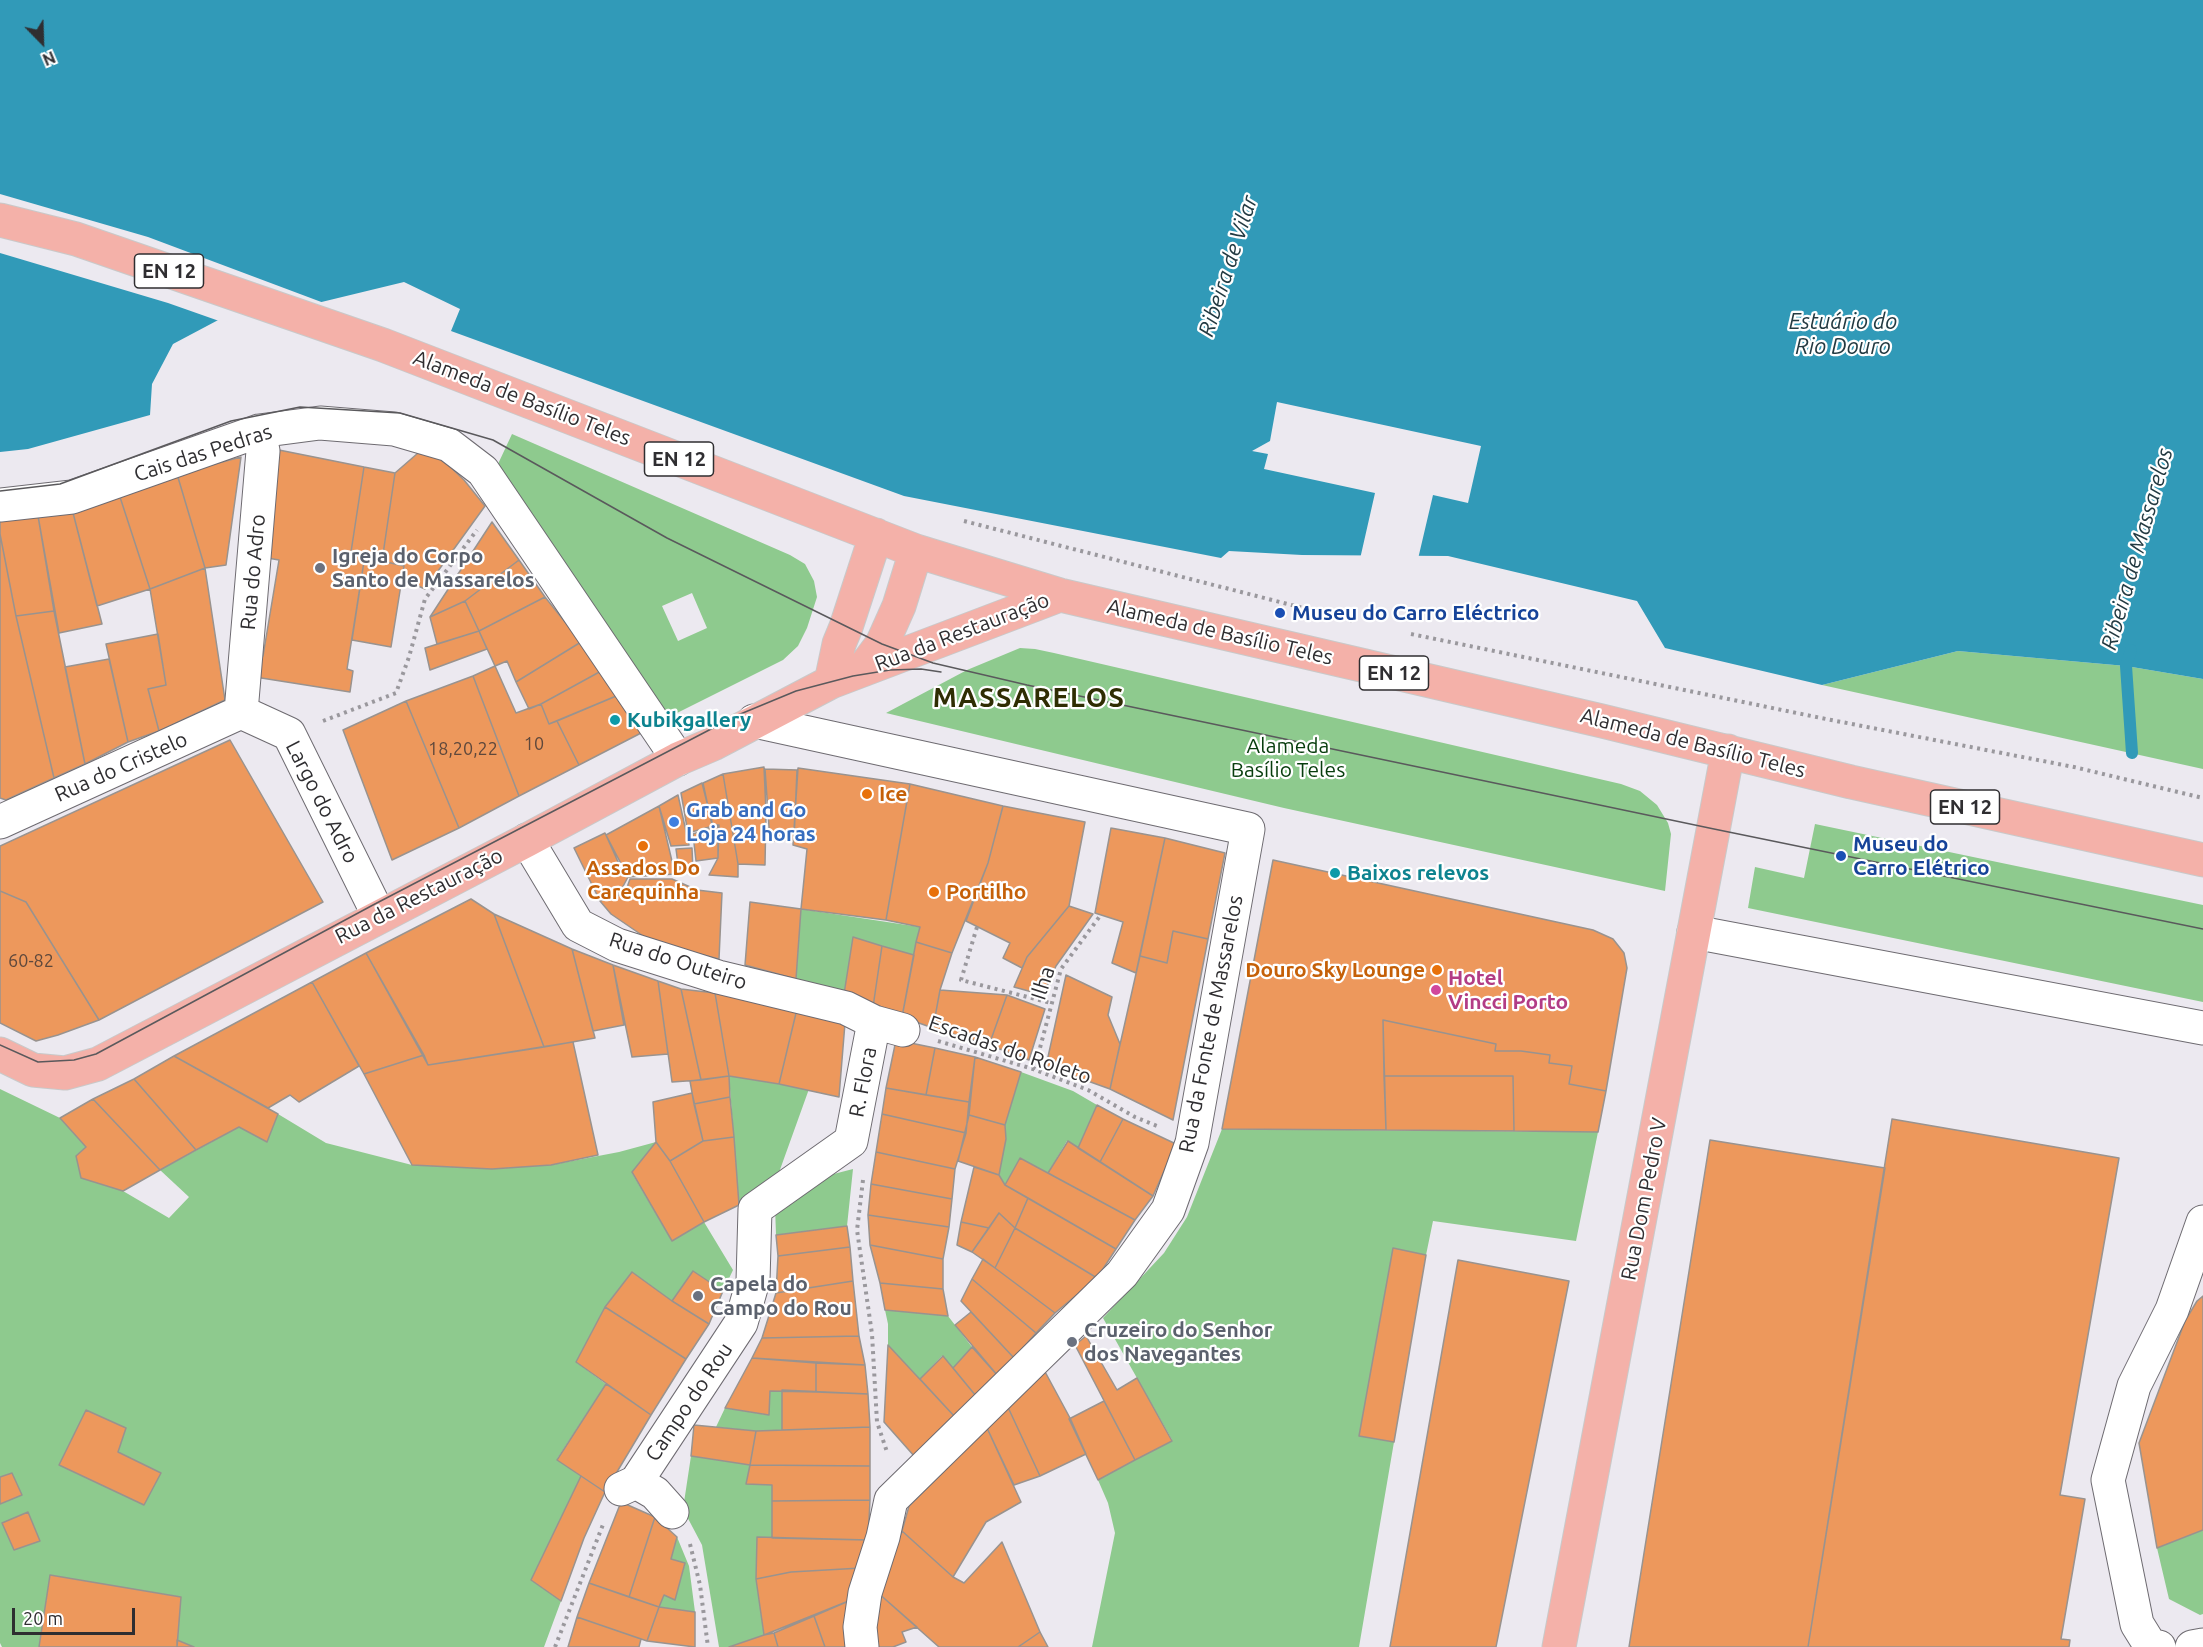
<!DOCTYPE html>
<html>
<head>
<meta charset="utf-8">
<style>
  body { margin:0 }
  #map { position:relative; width:2203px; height:1647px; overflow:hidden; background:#ece9f0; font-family:Ubuntu,sans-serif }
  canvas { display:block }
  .north { position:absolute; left:12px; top:12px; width:60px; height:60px; -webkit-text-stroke:4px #fff; paint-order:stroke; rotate:157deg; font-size:16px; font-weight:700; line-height:24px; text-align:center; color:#2f2e31 }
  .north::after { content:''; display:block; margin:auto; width:21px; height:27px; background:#2f2e31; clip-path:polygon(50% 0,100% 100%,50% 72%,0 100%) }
  .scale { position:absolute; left:12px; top:1608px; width:123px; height:27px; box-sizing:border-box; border:3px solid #2f2e31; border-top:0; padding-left:8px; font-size:18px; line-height:21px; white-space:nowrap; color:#2f2e31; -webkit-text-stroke:4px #fff; paint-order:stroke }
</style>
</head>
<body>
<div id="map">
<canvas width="2203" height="1647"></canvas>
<div class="north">N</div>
<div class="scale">20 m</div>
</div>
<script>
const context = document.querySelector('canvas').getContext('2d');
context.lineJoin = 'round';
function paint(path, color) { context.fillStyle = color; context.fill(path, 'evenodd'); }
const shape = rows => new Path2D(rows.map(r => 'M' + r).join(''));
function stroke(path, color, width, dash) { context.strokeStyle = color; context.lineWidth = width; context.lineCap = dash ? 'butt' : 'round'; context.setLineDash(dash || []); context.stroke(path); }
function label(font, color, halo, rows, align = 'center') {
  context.font = font + ' Ubuntu,sans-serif'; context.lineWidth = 4.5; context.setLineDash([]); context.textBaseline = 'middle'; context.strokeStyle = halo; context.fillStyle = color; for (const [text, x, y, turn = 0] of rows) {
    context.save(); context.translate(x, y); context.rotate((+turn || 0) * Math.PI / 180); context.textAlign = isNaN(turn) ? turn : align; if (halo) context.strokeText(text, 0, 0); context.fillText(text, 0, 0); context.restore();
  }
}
paint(shape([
  [512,434,790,555,805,564,814,581,817,597,807,628,798,646,783,660,665,719,498,464],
  [692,593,707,628,678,641,662,606],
  [1020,648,1035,649,1054,653,1621,784,1640,791,1657,805,1668,823,1671,834,1665,891,1284,808,886,713,967,670],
  [1958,651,2126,666,2203,679,2203,769,1822,685],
  [1815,824,2203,905,2203,1002,1748,908,1755,867,1804,878],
  [801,909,920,927,914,955,853,938,844,994,796,979],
  [1021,1072,1073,1091,1097,1105,1078,1148,1067,1141,1048,1173,1020,1158,1005,1185,999,1175,1006,1139,1005,1125],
  [729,1076,809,1089,777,1178,739,1205],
  [0,1089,60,1118,86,1147,76,1156,81,1178,123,1191,169,1218,189,1197,160,1170,239,1127,267,1142,278,1114,326,1143,412,1165,492,1169,551,1165,619,1152,656,1142,632,1173,672,1241,704,1222,733,1270,723,1291,693,1271,672,1301,632,1272,605,1307,576,1362,606,1384,557,1459,581,1476,531,1580,561,1601,544,1647,194,1647,177,1640,181,1597,50,1575,39,1647,2,1647,0,1643,0,1504,22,1495,12,1473,0,1477],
  [86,1411,126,1428,118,1452,160,1473,144,1505,59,1465],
  [28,1512,40,1541,14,1550,2,1523],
  [1222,1129,1598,1132,1576,1241,1433,1221,1426,1255,1393,1248,1360,1436,1394,1442,1359,1647,1092,1647,1115,1533,1108,1503,1098,1480,1172,1440,1103,1318,1164,1253,1187,1217],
  [853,1169,847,1226,776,1235,775,1206,826,1176],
  [885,1310,948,1316,972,1347,953,1368,942,1356,920,1379,888,1345,888,1324],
  [782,1390,782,1430,756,1431,716,1427,725,1408,768,1415,770,1391],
  [691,1456,750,1465,772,1485,772,1538,756,1579,764,1635,729,1647,719,1647,702,1545,683,1509],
  [2203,1530,2203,1614,2200,1615,2169,1599,2157,1548],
  [677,1537,689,1566,695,1612,659,1607,664,1595,675,1599,685,1564,671,1559]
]), '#8eca8e');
paint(shape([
  [0,0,2203,0,2203,679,2126,666,1958,651,1822,685,1665,648,1637,601,1448,556,1302,555,1229,551,1221,558,904,496,451,331,460,309,404,282,305,306,222,318,173,344,152,384,150,415,28,449,0,452]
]), '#319ab8');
paint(shape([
  [0,194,148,237,324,303,306,309,222,322,168,303,0,253],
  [1277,402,1481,446,1468,503,1433,495,1418,559,1360,559,1375,493,1264,469,1268,454,1252,451,1270,441]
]), '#ece9f0');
stroke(shape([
  [2131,650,2126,666,2132,753]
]), '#319ab8', 12);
const building = shape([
  [274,449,364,467,351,552,365,555,347,669,353,671,350,692,255,677,259,656,263,656,279,560,256,556,274,449],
  [418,453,440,457,464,480,485,506,425,589,402,579,404,566,382,561,395,473,418,453],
  [241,457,226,565,205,568,177,474,241,457],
  [364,467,395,473,382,561,404,566,391,647,352,640,365,555,351,552,364,467],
  [177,474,205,568,150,589,119,494,177,474],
  [119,494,150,589,97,606,72,509,119,494],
  [72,509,102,624,59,633,38,516,72,509],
  [38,516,54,611,16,616,0,534,0,520,38,516],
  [492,522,519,560,465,601,430,617,492,522],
  [0,534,16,616,54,778,6,800,0,798,0,534],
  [519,560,545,597,479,631,465,601,519,560],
  [205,568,225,700,159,731,148,689,166,685,150,589,205,568],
  [545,597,581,642,516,682,507,661,495,666,479,631,545,597],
  [465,601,479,631,437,644,430,617,465,601],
  [54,611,85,764,54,778,16,616,54,611],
  [479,631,487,649,430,670,425,648,479,631],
  [158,634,166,685,148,689,159,731,128,742,106,644,158,634],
  [581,642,603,670,541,704,529,709,516,682,581,642],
  [109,659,128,742,85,764,65,667,109,659],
  [495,666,516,713,541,704,549,724,557,721,579,765,519,796,473,676,495,666],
  [603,670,621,694,549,724,541,704,603,670],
  [473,676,519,796,459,828,406,701,473,676],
  [621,694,643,732,579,765,557,721,621,694],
  [406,701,459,828,392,860,343,730,406,701],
  [230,740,323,902,99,1020,26,902,0,891,0,846,230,740],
  [764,767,766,812,765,865,738,864,723,774,764,767],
  [798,768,910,784,886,920,801,909,807,849,793,845,798,768],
  [765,769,797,770,794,840,770,841,765,769],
  [723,774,738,864,738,877,709,875,718,858,719,825,712,825,703,783,723,774],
  [702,783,713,826,688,833,681,793,702,783],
  [910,784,1003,806,988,863,952,953,916,942,920,927,886,920,910,784],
  [678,795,689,845,671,846,659,806,678,795],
  [659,806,675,874,628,877,606,835,659,806],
  [1003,806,1085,822,1069,906,1027,957,1022,968,1003,958,1010,943,966,921,988,863,1003,806],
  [718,826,718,858,696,861,693,834,718,826],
  [1111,828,1165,838,1136,973,1112,963,1123,922,1095,913,1111,828],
  [605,833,624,875,628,877,620,892,600,901,574,848,605,833],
  [1165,838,1225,853,1208,939,1173,931,1167,963,1140,956,1165,838],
  [692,848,693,872,679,872,676,849,692,848],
  [1273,860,1593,930,1613,939,1624,953,1627,968,1606,1091,1569,1084,1572,1066,1549,1063,1550,1055,1521,1051,1495,1051,1496,1044,1383,1020,1386,1130,1222,1129,1273,860],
  [630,879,672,879,697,890,722,893,719,959,652,942,611,914,600,901,625,893,630,879],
  [0,891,26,902,99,1020,58,1035,36,1041,0,1023,0,891],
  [471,899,494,914,544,1047,428,1065,366,953,471,899],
  [750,902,801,909,796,979,745,965,750,902],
  [1069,906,1093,914,1056,966,1043,995,1014,987,1027,957,1069,906],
  [494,914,572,949,595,1038,544,1047,494,914],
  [1173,931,1208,939,1173,1120,1110,1089,1140,956,1167,963,1173,931],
  [853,937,882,946,873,1007,844,994,853,937],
  [916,942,952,953,940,990,933,1028,902,1017,916,942],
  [882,946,914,955,902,1017,873,1007,882,946],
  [572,949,613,965,624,1025,593,1031,572,949],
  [366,953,424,1055,364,1074,312,982,366,953],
  [613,965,658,981,668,1054,632,1057,613,965],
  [1066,975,1112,997,1108,1015,1120,1044,1110,1089,1046,1066,1066,975],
  [658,981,681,989,701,1080,672,1082,658,981],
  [312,982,359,1066,299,1102,290,1095,268,1108,174,1056,312,982],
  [681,989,715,993,729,1076,701,1080,681,989],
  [940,990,1007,995,989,1045,933,1028,940,990],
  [715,993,797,1009,779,1084,729,1076,715,993],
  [1007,995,1045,1009,1029,1060,989,1045,1007,995],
  [797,1009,845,1023,839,1097,779,1084,797,1009],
  [1383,1020,1496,1044,1495,1051,1521,1051,1550,1055,1549,1063,1572,1066,1569,1084,1606,1091,1598,1132,1514,1131,1513,1076,1384,1076,1383,1020],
  [896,1040,935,1048,926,1095,886,1088,896,1040],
  [573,1042,598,1155,551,1165,492,1169,412,1165,364,1074,424,1055,428,1065,573,1042],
  [935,1048,975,1057,969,1102,926,1095,935,1048],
  [174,1056,278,1114,267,1142,239,1127,196,1150,134,1079,174,1056],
  [975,1057,1021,1072,1005,1125,969,1115,975,1057],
  [729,1076,730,1097,694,1104,690,1081,729,1076],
  [1384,1076,1513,1076,1514,1131,1386,1130,1384,1076],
  [134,1079,196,1150,160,1170,93,1099,134,1079],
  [886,1088,969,1102,966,1133,882,1114,886,1088],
  [692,1093,703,1141,670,1161,656,1142,653,1102,692,1093],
  [730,1097,734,1137,703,1141,694,1104,730,1097],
  [93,1099,160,1170,123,1191,81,1178,76,1156,86,1147,60,1118,93,1099],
  [1097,1105,1123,1119,1100,1162,1078,1148,1097,1105],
  [882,1114,966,1133,955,1169,876,1152,882,1114],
  [969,1115,1005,1125,1006,1139,999,1175,958,1161,969,1115],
  [1123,1119,1176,1144,1153,1196,1100,1162,1123,1119],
  [1892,1119,2119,1158,2060,1495,2085,1499,2061,1639,2070,1640,2069,1647,1808,1647,1892,1119],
  [734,1137,739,1205,704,1222,670,1161,703,1141,734,1137],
  [1710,1140,1885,1168,1808,1647,1629,1647,1710,1140],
  [1068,1141,1153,1196,1135,1220,1048,1173,1068,1141],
  [656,1142,670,1161,704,1222,672,1241,632,1172,656,1142],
  [876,1152,955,1169,952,1199,871,1184,876,1152],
  [1020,1158,1135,1220,1116,1249,1005,1185,1020,1158],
  [974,1167,999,1175,1005,1185,1028,1198,1015,1228,999,1213,989,1228,961,1222,974,1167],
  [871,1184,952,1199,949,1227,868,1215,871,1184],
  [1028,1198,1116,1249,1097,1278,1015,1228,1028,1198],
  [999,1213,1015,1228,995,1268,972,1252,999,1213],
  [868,1215,949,1227,943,1259,870,1245,868,1215],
  [961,1222,989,1228,972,1252,957,1245,961,1222],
  [847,1226,850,1247,778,1256,776,1235,847,1226],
  [1015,1228,1097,1278,1055,1313,995,1268,1015,1228],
  [870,1245,943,1259,943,1289,880,1283,870,1245],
  [850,1247,853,1281,776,1293,778,1256,850,1247],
  [1393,1248,1426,1255,1394,1442,1359,1436,1393,1248],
  [983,1259,1055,1313,1036,1333,972,1279,983,1259],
  [1458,1260,1569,1281,1496,1647,1390,1647,1458,1260],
  [693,1271,723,1291,709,1324,672,1301,693,1271],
  [632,1272,672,1301,709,1324,686,1359,605,1307,632,1272],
  [972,1279,1036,1333,1014,1358,961,1301,972,1279],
  [853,1281,859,1336,762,1338,776,1293,853,1281],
  [880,1283,943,1289,948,1316,885,1310,880,1283],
  [2203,1296,2203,1530,2157,1548,2139,1443,2185,1321,2197,1301,2203,1296],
  [605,1307,686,1359,651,1415,576,1362,605,1307],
  [971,1312,1014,1358,998,1376,955,1325,971,1312],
  [859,1336,865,1365,752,1358,762,1338,859,1336],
  [1086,1336,1117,1390,1137,1378,1172,1441,1135,1460,1075,1345,1086,1336],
  [888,1345,955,1417,915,1457,884,1422,888,1345],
  [972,1347,998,1376,976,1396,953,1368,972,1347],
  [943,1356,976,1396,955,1417,920,1379,943,1356],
  [752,1358,816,1363,816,1392,770,1391,769,1415,725,1408,752,1358],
  [816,1363,865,1365,868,1394,816,1392,816,1363],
  [1043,1368,1070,1418,1086,1454,1040,1476,1006,1403,1043,1368],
  [606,1384,651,1415,605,1492,557,1460,606,1384],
  [782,1390,868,1394,870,1427,782,1430,782,1390],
  [1104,1401,1135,1460,1098,1480,1069,1419,1104,1401],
  [1006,1403,1040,1476,1014,1485,987,1428,1006,1403],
  [86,1410,126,1428,118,1452,161,1473,144,1505,59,1465,86,1410],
  [694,1425,756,1431,750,1465,691,1456,694,1425],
  [870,1427,870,1466,750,1465,756,1431,870,1427],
  [987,1428,1021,1502,986,1522,953,1577,902,1531,909,1506,987,1428],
  [750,1465,870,1466,870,1500,772,1501,772,1485,746,1484,750,1465],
  [12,1473,22,1495,0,1504,0,1477,12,1473],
  [581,1476,605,1492,584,1538,561,1601,531,1580,581,1476],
  [870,1500,868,1540,772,1538,772,1501,870,1500],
  [621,1502,655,1517,629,1597,589,1583,621,1502],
  [28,1512,40,1541,14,1550,2,1523,28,1512],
  [655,1517,677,1537,671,1559,685,1563,675,1600,664,1595,659,1607,629,1597,655,1517],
  [902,1531,953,1577,964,1583,1002,1542,1040,1632,1018,1647,939,1647,877,1592,902,1531],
  [757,1537,868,1540,861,1568,791,1572,756,1579,757,1537],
  [861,1568,851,1600,764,1635,756,1579,791,1572,861,1568],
  [50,1575,181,1597,177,1647,39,1647,50,1575],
  [589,1583,659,1607,647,1641,577,1617,589,1583],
  [877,1592,917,1627,902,1632,906,1642,893,1647,872,1647,877,1592],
  [851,1600,853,1647,825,1647,814,1616,851,1600],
  [659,1607,695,1612,695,1647,647,1641,659,1607],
  [814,1616,825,1647,778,1647,774,1633,814,1616],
  [577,1617,641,1639,639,1647,568,1647,577,1617],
  [1040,1632,1048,1647,1018,1647,1040,1632],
  [774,1633,778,1647,729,1647,764,1635,774,1633],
  [177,1640,194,1647,177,1647,177,1640]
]);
paint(building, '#ed985c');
stroke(building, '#99938f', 1.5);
const minor = shape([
  [0,505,72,497,259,431,320,423,394,429,449,445,483,471,678,759],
  [241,712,263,451,259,431],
  [241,712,289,734,379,916],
  [754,721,1248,829,1192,1143,1168,1210,1122,1274,891,1500,883,1537,865,1593,860,1627,862,1647],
  [0,822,241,712],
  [527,840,578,925,617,945,718,977,846,1008,874,1022,903,1030],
  [1694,932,2203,1028],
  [636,1482,655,1493,672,1512],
  [621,1489,636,1482,741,1323,753,1281,755,1209,851,1141,874,1022],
  [2159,1647,2150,1645,2137,1624,2108,1480,2134,1386,2172,1310,2203,1222],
  [2192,1647,2203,1645]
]);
const major = shape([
  [0,220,76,239,383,345,916,551,1060,595,1602,721,1851,782,2203,860],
  [864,668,882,644,887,633,899,606,916,551],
  [831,682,839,644,846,627,876,535],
  [0,1054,33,1070,65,1073,98,1064,527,840,678,759,713,744,831,682,1060,595],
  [1559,1647,1728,751]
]);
stroke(minor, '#6e6b71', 35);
stroke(major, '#c9c9c9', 35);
stroke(shape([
  [964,521,1354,621],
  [1411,634,1826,719,2074,767,2203,798],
  [323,721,396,693,409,657,425,599,477,530],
  [977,927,961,980,1051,1003],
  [938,1041,1033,1069,1088,1090,1135,1117,1157,1126],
  [1033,1069,1036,1063,1061,969,1100,916],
  [863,1180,857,1230,872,1334,877,1422,887,1452],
  [690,1544,700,1585,708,1647],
  [555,1647,604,1522]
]), '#9a989d', 4, [3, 4.5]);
stroke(minor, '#fff', 33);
stroke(major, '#f4b1a9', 33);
stroke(shape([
  [0,491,60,484,231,421,300,407,400,413,493,440,667,538,882,644,933,663,1027,685,1714,829,2203,929],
  [0,1045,38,1062,74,1060,96,1054,373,905,738,715,796,691,853,676,890,670,921,669,941,672]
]), '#5a595c', 1.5);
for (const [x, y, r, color] of [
  [320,568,6,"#6b7280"],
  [1280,613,6,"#1a4fb4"],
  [615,720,6,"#0f9aa8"],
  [867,794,6,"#e8710a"],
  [674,822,6,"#3f7fe0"],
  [643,846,6,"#e8710a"],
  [1841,856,6,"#1a4fb4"],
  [1335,873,6,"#0f9aa8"],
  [934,892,6,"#e8710a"],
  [1437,970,6,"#e8710a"],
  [1436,990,6,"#d1479c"],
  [698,1296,6,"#6b7280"],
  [1072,1342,6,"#6b7280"]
]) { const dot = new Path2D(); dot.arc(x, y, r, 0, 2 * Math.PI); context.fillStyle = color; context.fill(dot); stroke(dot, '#fff', 2); }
label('18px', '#5e483c', null, [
  ["10",534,744],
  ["18,20,22",463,749],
  ["60-82",31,961]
]);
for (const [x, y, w] of [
  [169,271,69],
  [679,459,69],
  [1394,673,69],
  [1965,807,69]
]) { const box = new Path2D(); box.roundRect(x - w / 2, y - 17, w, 34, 4.5); context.fillStyle = '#fff'; context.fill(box); stroke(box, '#2f2e31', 1.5); }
label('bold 20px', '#2f2e31', null, [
  ["EN 12",169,271],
  ["EN 12",679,459],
  ["EN 12",1394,673],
  ["EN 12",1965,807]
]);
label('21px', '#2f2e31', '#fff', [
  ["Alameda de Basílio Teles",522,398,21],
  ["Cais das Pedras",203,453,-18],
  ["Rua do Adro",253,572,-85],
  ["Rua da Restauração",962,632,-21],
  ["Alameda de Basílio Teles",1220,632,13],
  ["Alameda de Basílio Teles",1693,743,14],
  ["Rua do Cristelo",121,767,-24],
  ["Largo do Adro",322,802,63],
  ["Rua da Restauração",419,896,-27],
  ["Rua do Outeiro",678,961,18],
  ["Ilha",1043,983,-72],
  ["Rua da Fonte de Massarelos",1211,1024,-79],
  ["Escadas do Roleto",1010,1050,19],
  ["R. Flora",863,1082,-79],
  ["Rua Dom Pedro V",1644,1199,-79],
  ["Campo do Rou",689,1402,-56]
]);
label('bold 21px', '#5b616d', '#fff', [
  ["Igreja do Corpo",332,556],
  ["Santo de Massarelos",332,580],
  ["Capela do",710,1284],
  ["Campo do Rou",710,1308],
  ["Cruzeiro do Senhor",1084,1330],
  ["dos Navegantes",1084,1354]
], 'left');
label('bold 21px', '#164399', '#fff', [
  ["Museu do Carro Eléctrico",1292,613],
  ["Museu do",1853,844],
  ["Carro Elétrico",1853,868]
], 'left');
label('bold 21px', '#0d838f', '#fff', [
  ["Kubikgallery",627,720],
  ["Baixos relevos",1347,873]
], 'left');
label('21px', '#073d0d', '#fff', [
  ["Alameda",1288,746],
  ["Basílio Teles",1288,770]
]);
label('bold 21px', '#c56008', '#fff', [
  ["Ice",879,794],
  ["Assados Do",643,868,"center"],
  ["Carequinha",643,892,"center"],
  ["Portilho",946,892],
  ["Douro Sky Lounge",1425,970,"right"]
], 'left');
label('bold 21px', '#366cbe', '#fff', [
  ["Grab and Go",686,810],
  ["Loja 24 horas",686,834]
], 'left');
label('bold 21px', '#b23c85', '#fff', [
  ["Hotel",1448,978],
  ["Vincci Porto",1448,1002]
], 'left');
label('italic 22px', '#233a42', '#fff', [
  ["Ribeira de Vilar",1228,266,-72],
  ["Estuário do",1843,322],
  ["Rio Douro",1843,347],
  ["Ribeira de Massarelos",2137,549,-74]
]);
context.letterSpacing = '1.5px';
label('bold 27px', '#2f2d03', '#fff', [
  ["MASSARELOS",1029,698]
]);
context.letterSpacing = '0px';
</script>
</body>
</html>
